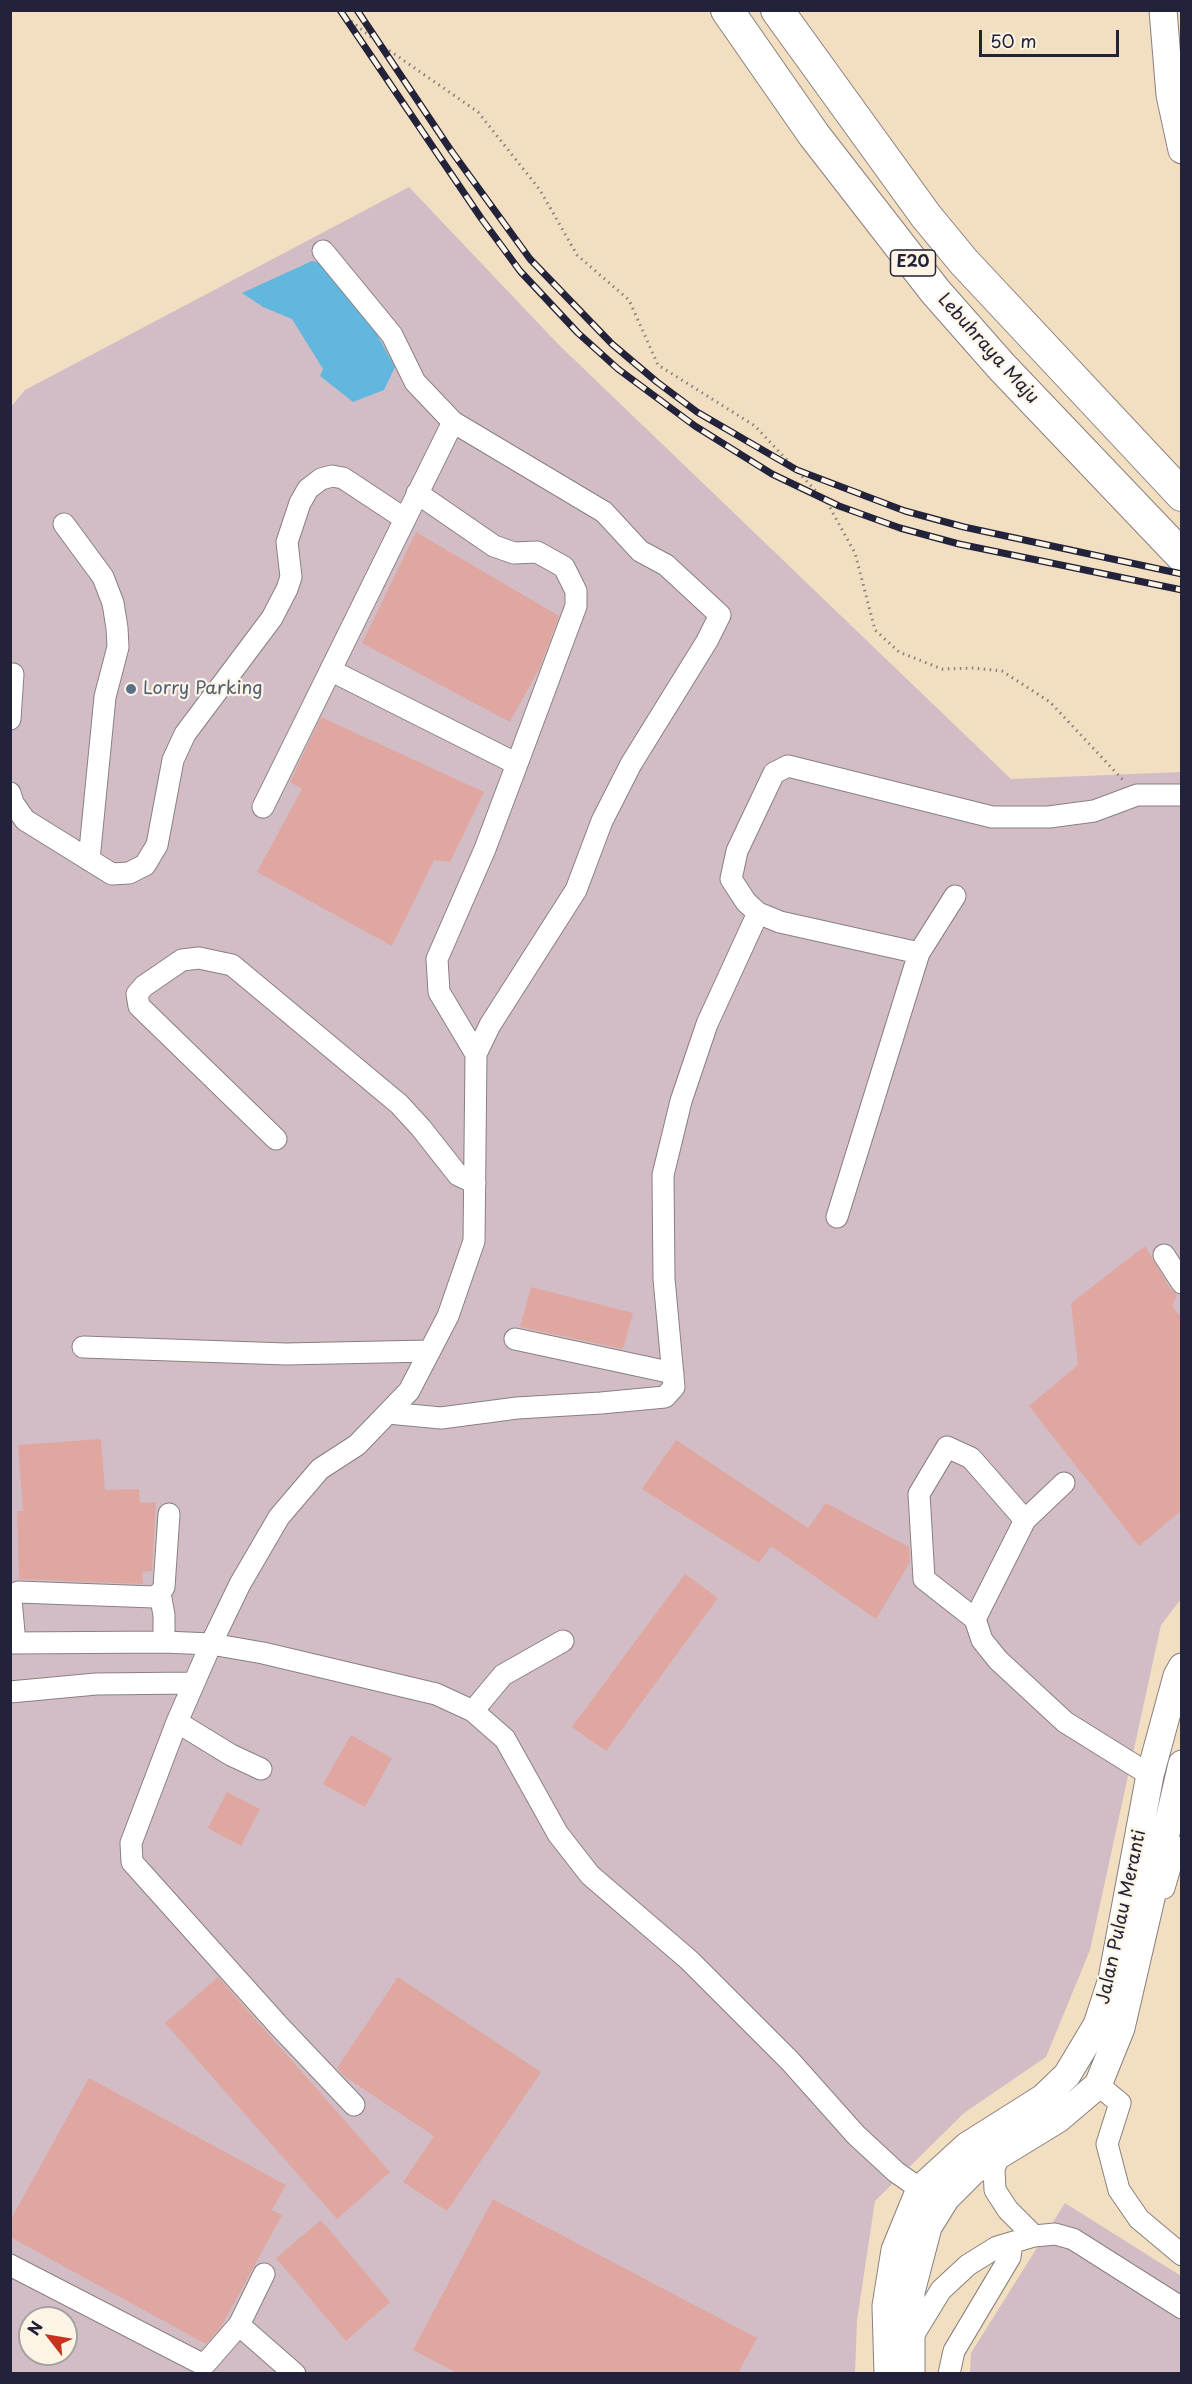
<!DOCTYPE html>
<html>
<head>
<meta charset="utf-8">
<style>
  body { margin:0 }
  #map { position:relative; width:1192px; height:2384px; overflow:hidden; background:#f2dec0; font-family:"Playpen Sans",sans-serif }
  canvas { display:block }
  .frame { position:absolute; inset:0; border:12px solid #22223b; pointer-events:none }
  .north { position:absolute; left:18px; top:2306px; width:60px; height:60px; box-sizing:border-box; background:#fcf5e5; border:2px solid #a5a1a1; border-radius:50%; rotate:301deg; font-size:16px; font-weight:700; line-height:24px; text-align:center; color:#22223b }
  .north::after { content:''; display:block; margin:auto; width:21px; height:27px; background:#c8321e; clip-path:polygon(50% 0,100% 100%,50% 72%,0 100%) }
  .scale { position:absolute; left:979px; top:30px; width:140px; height:27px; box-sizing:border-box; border:3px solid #22223b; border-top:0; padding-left:8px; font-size:18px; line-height:21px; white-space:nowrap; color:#22223b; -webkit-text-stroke:4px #fcf5e5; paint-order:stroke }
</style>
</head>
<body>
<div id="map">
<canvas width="1192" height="2384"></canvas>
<div class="frame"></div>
<div class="north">N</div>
<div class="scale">50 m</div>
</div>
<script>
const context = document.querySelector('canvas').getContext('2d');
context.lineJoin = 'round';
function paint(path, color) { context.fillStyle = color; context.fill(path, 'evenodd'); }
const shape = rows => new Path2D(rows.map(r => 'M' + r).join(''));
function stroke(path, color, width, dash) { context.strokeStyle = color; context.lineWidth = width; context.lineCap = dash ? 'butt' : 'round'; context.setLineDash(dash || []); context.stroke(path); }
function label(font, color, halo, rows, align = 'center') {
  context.font = font + ' "Playpen Sans",sans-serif'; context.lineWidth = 4.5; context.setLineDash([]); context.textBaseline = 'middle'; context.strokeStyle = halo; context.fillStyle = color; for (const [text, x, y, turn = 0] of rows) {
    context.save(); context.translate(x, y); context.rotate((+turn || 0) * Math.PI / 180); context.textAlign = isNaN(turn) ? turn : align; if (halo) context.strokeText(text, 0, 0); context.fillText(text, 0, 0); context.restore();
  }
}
paint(shape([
  [409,187,558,344,1011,779,1181,772,1181,1599,1161,1625,1090,1950,1046,2057,964,2113,875,2201,857,2320,855,2373,11,2374,11,407,25,390],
  [30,2318,66,2318,66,2354,30,2354],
  [1065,2203,1181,2276,1181,2373,970,2374,971,2353]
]), '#d2bdc6');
paint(shape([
  [312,261,326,264,364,311,395,367,384,390,353,402,320,376,323,369,292,319,263,307,242,293]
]), '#62b7de');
paint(shape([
  [416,532,559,616,540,667,510,722,362,643],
  [321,717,484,792,450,862,434,860,392,946,257,872,302,789,290,782],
  [1145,1246,1171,1290,1177,1295,1172,1306,1182,1318,1182,1510,1139,1546,1029,1406,1078,1365,1071,1303],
  [531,1287,633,1313,623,1349,520,1327],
  [101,1439,105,1490,139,1489,140,1503,156,1502,152,1571,142,1572,143,1584,19,1579,17,1511,23,1511,18,1445],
  [676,1440,808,1528,826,1503,909,1547,910,1562,876,1619,771,1546,759,1563,642,1489],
  [685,1574,718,1598,606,1751,572,1727],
  [351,1735,392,1758,365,1807,323,1784],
  [227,1792,260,1809,241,1846,208,1828],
  [218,1977,390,2172,337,2219,165,2023],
  [398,1977,541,2072,447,2211,403,2182,434,2136,344,2076,337,2068],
  [89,2078,286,2185,272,2210,282,2215,221,2327,206,2344,10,2237,10,2221],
  [493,2199,757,2338,738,2373,457,2373,413,2350],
  [321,2220,390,2302,346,2341,276,2258]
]), '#e0a7a1');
const minor = shape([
  [417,493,494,546,514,553,537,552,564,567,576,591,576,606,517,764,485,849,437,959,439,992,476,1054],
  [64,524,103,577,113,603,117,628,118,647,105,697,89,860],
  [332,671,517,764],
  [10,719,13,674],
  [10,793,13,803,25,820,112,874,129,873,145,865,157,845,173,760,185,734,272,618,287,589,291,577,287,542,300,503,308,489,321,479,332,476,343,478,405,519],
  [263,807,453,422,415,382,392,335,323,251],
  [758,913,780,922,919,953],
  [276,1139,139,1006,137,994,144,986,182,960,199,958,232,965,399,1104,421,1128,458,1175,475,1183],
  [837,1217,919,953,955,896],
  [1164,1255,1182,1283],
  [515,1339,673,1373],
  [83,1347,286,1354,430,1351],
  [388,1413,441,1418,517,1408,601,1403,665,1397,674,1387,664,1279,663,1175,681,1101,707,1024,758,913,746,902,731,879,737,851,774,773,788,766,992,817,1049,817,1094,811,1137,795,1182,795],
  [1064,1483,1025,1520,975,1619,982,1640,998,1660,1065,1722,1150,1775],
  [160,1593,164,1615,164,1642],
  [975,1619,924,1579,919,1494,947,1447,971,1458,1025,1520],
  [10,1643,164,1642,211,1644,263,1653,436,1694,473,1711,505,1739,558,1834,590,1875,689,1960,790,2061,856,2135,896,2172,920,2189],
  [15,1643,11,1600,13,1595,18,1592,154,1597,160,1593,164,1587,169,1514],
  [10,1692,96,1684,194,1683],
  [473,1711,503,1675,563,1641],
  [177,1722,231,1755,261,1769],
  [1164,1888,1171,1864,1182,1847],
  [1098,2085,1120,2103,1107,2144,1119,2190,1139,2219,1182,2255],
  [354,2105,279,2026,132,1862,131,1843,177,1722,211,1644,240,1584,279,1517,320,1469,357,1445,409,1391,448,1316,474,1241,476,1054,490,1025,576,890,602,821,631,764,707,641,720,615,666,565,640,551,604,512,453,422],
  [1001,2151,994,2169,995,2190,1008,2210,1034,2236],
  [10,2265,198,2362,206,2363,239,2325,295,2374],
  [239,2325,264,2274],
  [911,2339,941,2290,968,2265,997,2247,1034,2236,1055,2234,1073,2239,1182,2308],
  [949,2374,954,2351,1010,2257,1012,2243]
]);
const major = shape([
  [1163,10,1170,95,1182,150],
  [888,2374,886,2306,895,2250,920,2189,967,2146,1043,2098,1067,2075,1097,2025,1112,1979,1150,1775,1177,1676,1182,1667],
  [911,2374,911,2292,928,2227,946,2198,973,2171,1058,2119,1098,2085,1121,2028,1182,1764]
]);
const highway = shape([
  [727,10,814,135,935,291,1001,366,1182,556],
  [777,10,926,216,964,262,1182,495]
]);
stroke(minor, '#8a807e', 23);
stroke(major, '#8a807e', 29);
stroke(highway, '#8a807e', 34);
stroke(shape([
  [337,10,380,44,478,112,540,190,577,255,629,300,658,365,755,426,828,504,855,553,875,630,899,652,942,669,974,668,1002,671,1050,702,1123,780]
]), '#8a807e', 3, [1.5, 4.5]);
stroke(minor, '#fff', 21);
stroke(major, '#fff', 27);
stroke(highway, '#fff', 32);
const rail = shape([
  [340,10,481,218,520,271,578,333,618,369,695,426,772,474,839,506,900,528,959,544,1182,590],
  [357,10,450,149,530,259,612,344,657,382,697,412,797,470,905,511,964,527,1182,574]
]);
stroke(rail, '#22223b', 7);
stroke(rail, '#fcf5e5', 4.5, [14]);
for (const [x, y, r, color] of [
  [131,689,6,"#5c6f8a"]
]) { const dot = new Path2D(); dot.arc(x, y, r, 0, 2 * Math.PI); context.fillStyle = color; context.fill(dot); stroke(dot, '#fcf5e5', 2); }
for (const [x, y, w] of [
  [913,263,45]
]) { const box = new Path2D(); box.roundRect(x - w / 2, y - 13, w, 26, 4.5); context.fillStyle = '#fcf5e5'; context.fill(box); stroke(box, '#22223b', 1.5); }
label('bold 16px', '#22223b', null, [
  ["E20",913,263]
]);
label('18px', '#22223b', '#fcf5e5', [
  ["Lebuhraya Maju",988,349,48],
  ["Jalan Pulau Meranti",1122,1917,-78]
]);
label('18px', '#4e5e75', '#fcf5e5', [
  ["Lorry Parking",143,689]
], 'left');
</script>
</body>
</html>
